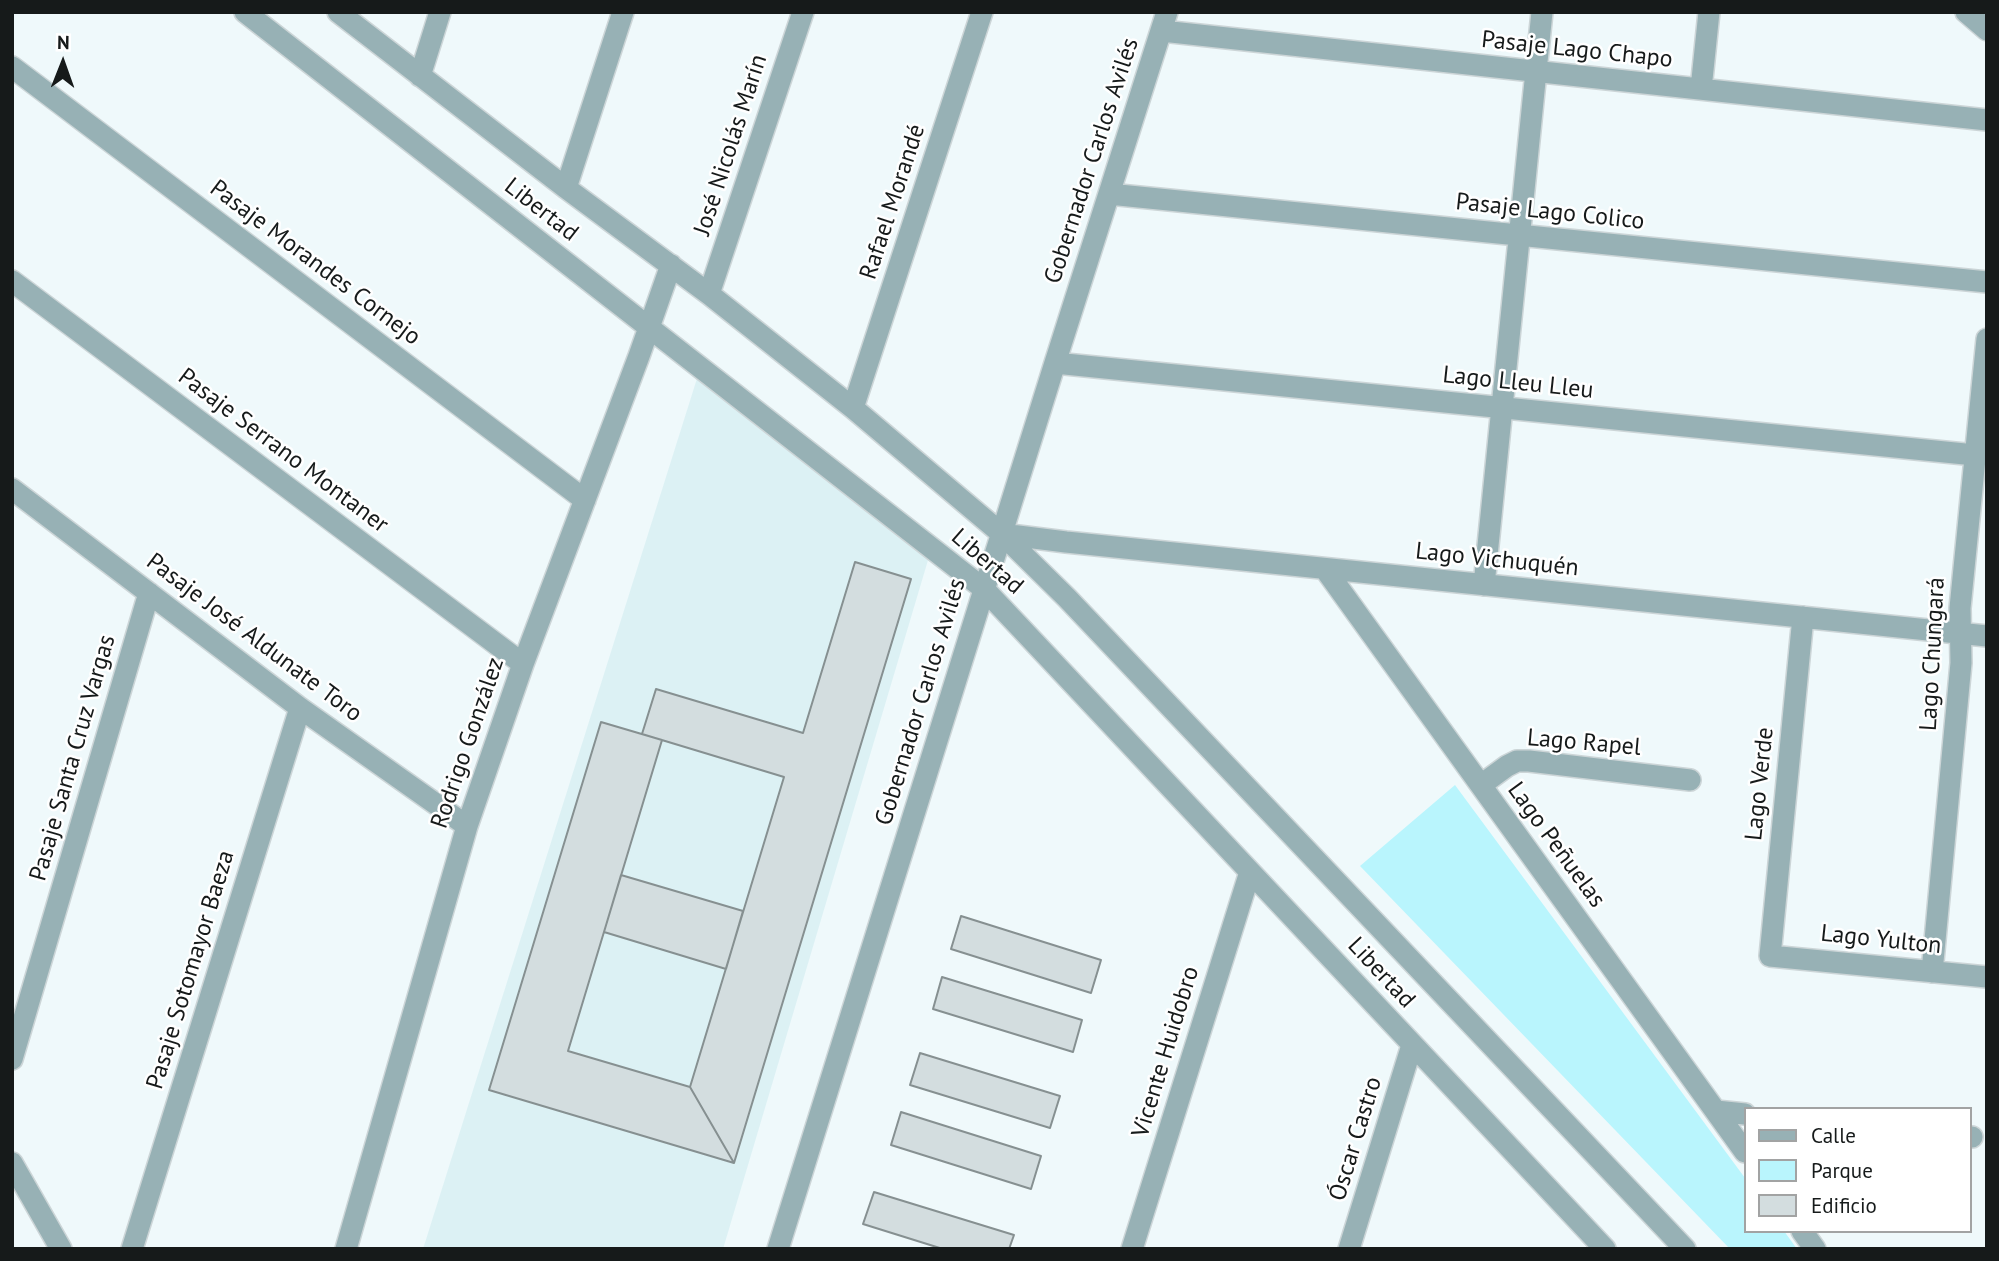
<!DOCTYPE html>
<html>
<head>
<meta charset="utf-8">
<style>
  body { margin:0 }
  #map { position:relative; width:1999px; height:1261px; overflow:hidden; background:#eff9fb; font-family:"PT Sans",sans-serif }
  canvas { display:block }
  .frame { position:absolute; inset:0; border:14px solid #161a1a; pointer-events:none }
  .legend { position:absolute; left:1744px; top:1107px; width:228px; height:126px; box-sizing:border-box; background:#fff; border:2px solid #a2a3a3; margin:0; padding:9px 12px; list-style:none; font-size:21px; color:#161a1a }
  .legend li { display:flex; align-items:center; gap:14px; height:35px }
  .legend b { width:35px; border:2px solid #a2a3a3 }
  .north { position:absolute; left:28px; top:28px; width:70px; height:70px; -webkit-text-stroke:5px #fff; paint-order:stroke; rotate:1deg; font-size:19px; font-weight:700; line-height:28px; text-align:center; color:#161a1a }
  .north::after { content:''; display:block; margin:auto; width:24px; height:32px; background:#161a1a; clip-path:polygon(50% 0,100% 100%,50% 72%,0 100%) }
</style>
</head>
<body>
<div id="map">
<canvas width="1999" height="1261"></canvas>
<div class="frame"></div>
<ul class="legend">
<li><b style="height:9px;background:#97b1b5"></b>Calle</li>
<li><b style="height:19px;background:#b9f5fd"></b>Parque</li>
<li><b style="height:19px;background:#d3dddf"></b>Edificio</li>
</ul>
<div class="north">N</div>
</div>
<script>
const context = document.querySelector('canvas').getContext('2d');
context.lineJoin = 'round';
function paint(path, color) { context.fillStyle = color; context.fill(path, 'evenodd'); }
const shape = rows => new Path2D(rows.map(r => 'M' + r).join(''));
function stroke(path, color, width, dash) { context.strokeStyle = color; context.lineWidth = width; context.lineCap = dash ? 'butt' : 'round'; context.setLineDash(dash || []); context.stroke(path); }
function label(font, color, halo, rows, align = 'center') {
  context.font = font + ' "PT Sans",sans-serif'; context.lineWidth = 5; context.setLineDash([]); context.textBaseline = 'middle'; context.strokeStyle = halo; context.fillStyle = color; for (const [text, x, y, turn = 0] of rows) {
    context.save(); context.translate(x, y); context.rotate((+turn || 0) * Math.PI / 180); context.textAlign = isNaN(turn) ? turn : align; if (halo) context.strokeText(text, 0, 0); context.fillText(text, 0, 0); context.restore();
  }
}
paint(shape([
  [700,369,934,540,723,1249,423,1249]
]), '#dcf1f4');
paint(shape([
  [1455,785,1745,1178,1745,1231,1784,1231,1797,1249,1730,1249,1360,866]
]), '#b9f5fd');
const building = shape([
  [855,562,911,579,734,1163,690,1087,784,777,642,734,656,689,803,733,855,562],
  [601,722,662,740,568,1051,690,1087,734,1163,489,1090,601,722],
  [621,875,743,911,726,969,604,932,621,875],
  [961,916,1101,960,1091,993,951,949,961,916],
  [942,977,1082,1020,1073,1052,933,1009,942,977],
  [920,1053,1060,1096,1050,1128,910,1085,920,1053],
  [901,1112,1041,1156,1031,1189,891,1145,901,1112],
  [874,1192,1014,1235,1009,1249,943,1249,863,1224,874,1192]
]);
paint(building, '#d3dddf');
stroke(building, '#869091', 2);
const minor = shape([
  [245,12,984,589,1605,1249],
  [338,12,566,188,709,294,853,408,1002,534,1067,598,1685,1249],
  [1966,12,1987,30],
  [1162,31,1987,120],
  [12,67,585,500],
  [420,76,440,12],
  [1701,89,1709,12],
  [566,188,623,12],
  [1109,194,1987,282],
  [12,281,523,664],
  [709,294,803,12],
  [1055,363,1975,455],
  [853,408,982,12],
  [12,489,300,708,467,826],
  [1002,534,1066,542,1987,636],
  [1325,569,1745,1152],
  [1484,585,1542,12],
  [1803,617,1770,956,1987,977],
  [1481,785,1507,766,1517,761,1529,761,1690,780],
  [1932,972,1961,663,1960,608,1987,339],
  [12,1059,149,593],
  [1716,1111,1745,1114],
  [1969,1137,1972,1137],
  [12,1163,61,1249],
  [1802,1231,1815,1249],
  [132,1249,300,708],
  [346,1249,467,826,523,664,639,356,671,265],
  [778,1249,1055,363,1167,12],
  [1132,1249,1250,872],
  [1349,1249,1412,1045]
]);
stroke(minor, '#ccd5d7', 24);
stroke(minor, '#97b1b5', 21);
label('24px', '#161a1a', '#fff', [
  ["Pasaje Lago Chapo",1577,50,6],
  ["José Nicolás Marín",731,145,-72],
  ["Gobernador Carlos Avilés",1092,161,-72],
  ["Rafael Morandé",893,202,-72],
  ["Libertad",541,210,38],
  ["Pasaje Lago Colico",1550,212,6],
  ["Pasaje Morandes Cornejo",315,263,37],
  ["Lago Lleu Lleu",1518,383,6],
  ["Pasaje Serrano Montaner",283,451,37],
  ["Lago Vichuquén",1497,560,6],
  ["Libertad",987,562,41],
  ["Pasaje José Aldunate Toro",254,638,37],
  ["Lago Chungará",1933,654,-87],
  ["Gobernador Carlos Avilés",921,702,-73],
  ["Rodrigo González",468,743,-71],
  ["Lago Rapel",1584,743,5],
  ["Pasaje Santa Cruz Vargas",73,758,-74],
  ["Lago Verde",1760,784,-84],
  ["Lago Peñuelas",1556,845,54],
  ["Lago Yulton",1881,940,6],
  ["Pasaje Sotomayor Baeza",191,970,-73],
  ["Libertad",1381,973,47],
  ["Vicente Huidobro",1166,1052,-73],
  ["Óscar Castro",1356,1139,-73]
]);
</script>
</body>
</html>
